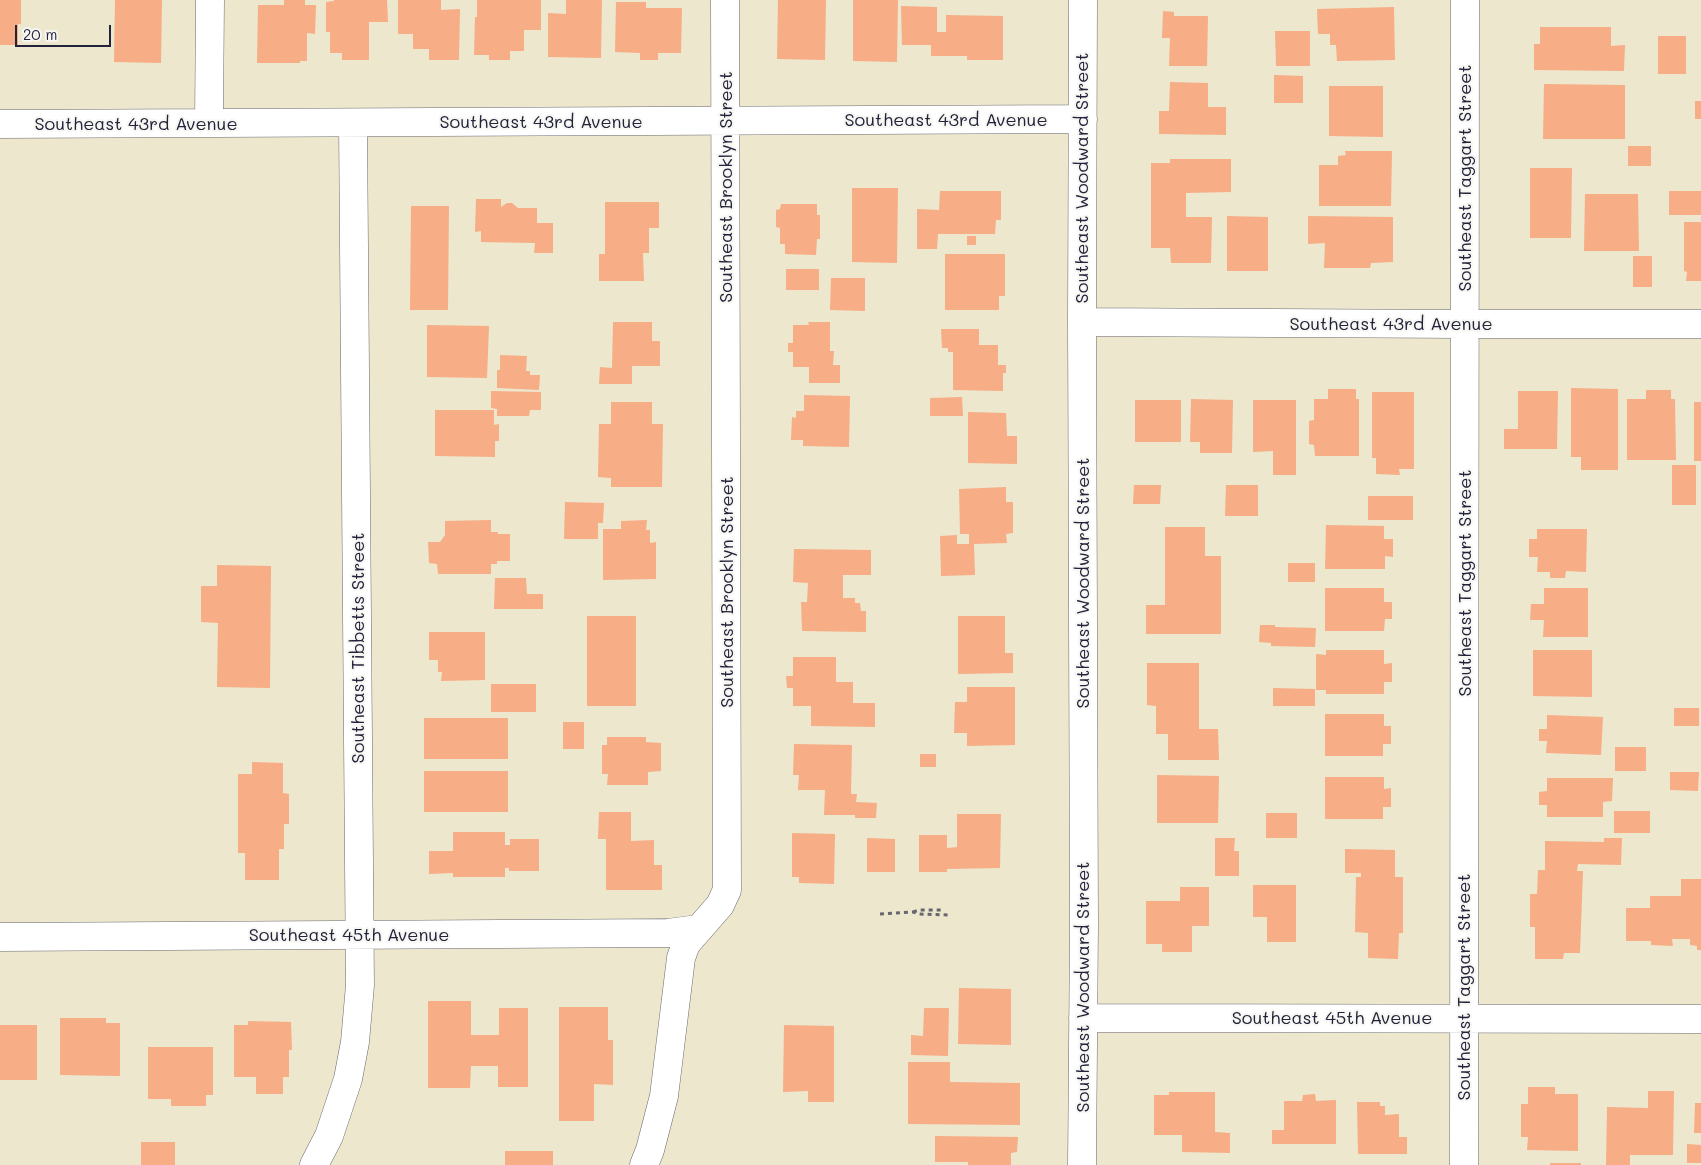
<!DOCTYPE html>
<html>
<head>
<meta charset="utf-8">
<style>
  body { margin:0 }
  #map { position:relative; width:1701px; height:1165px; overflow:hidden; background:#ede7cd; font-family:Mali,sans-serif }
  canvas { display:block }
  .scale { position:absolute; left:15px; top:25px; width:96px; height:22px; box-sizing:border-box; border:2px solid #22223b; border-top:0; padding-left:6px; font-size:15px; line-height:18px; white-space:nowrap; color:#22223b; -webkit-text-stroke:4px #f6f6f2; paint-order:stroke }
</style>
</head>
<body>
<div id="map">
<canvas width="1701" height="1165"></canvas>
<div class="scale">20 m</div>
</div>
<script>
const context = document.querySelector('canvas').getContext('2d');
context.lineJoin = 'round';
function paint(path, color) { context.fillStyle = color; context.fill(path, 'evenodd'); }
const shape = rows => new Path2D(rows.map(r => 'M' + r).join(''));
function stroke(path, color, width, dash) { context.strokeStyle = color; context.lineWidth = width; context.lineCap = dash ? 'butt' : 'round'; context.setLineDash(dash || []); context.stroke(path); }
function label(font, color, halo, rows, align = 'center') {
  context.font = font + ' Mali,sans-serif'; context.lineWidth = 4; context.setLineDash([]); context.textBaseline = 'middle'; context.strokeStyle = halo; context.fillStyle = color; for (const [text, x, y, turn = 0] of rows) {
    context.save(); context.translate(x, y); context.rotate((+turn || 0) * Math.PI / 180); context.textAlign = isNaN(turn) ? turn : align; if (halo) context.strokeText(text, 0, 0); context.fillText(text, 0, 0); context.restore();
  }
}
paint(shape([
  [0,0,21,0,21,24,18,24,18,45,0,45],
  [115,0,162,0,161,63,114,62],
  [284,0,305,0,305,5,316,5,315,34,307,33,307,61,300,61,300,63,257,63,258,5,284,5],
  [334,0,387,0,388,22,369,22,369,60,342,60,342,53,330,53,330,32,326,32,326,2,334,1],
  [398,0,441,0,441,10,460,9,459,60,429,60,429,49,413,49,413,34,398,34],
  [477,0,541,0,541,30,524,30,524,51,510,51,510,60,489,60,489,55,474,55,475,17,477,17],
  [566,0,602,0,601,58,548,57,548,13,566,14],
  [778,0,826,0,825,60,777,59],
  [853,0,898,0,897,62,853,61],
  [616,2,646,2,646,8,682,8,681,53,658,53,658,60,640,60,640,53,615,52],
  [901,6,937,7,937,32,946,32,946,15,1003,16,1003,60,967,60,967,56,931,56,931,45,902,45],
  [1394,7,1395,60,1337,61,1336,45,1330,45,1330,34,1318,34,1317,9],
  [1163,11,1174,12,1174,16,1208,16,1207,66,1169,66,1170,38,1162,38],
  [1540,27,1611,27,1611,46,1625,45,1624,71,1534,70,1534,44,1540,44],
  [1275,31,1310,31,1310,66,1276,66],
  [1658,36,1686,36,1686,74,1658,74],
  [1274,75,1303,76,1303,103,1274,103],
  [1170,82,1208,83,1208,107,1226,107,1226,135,1159,134,1159,111,1169,111],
  [1544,84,1625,85,1625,139,1543,139],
  [1329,86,1383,86,1383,137,1329,136],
  [1695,101,1701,101,1701,119,1695,119],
  [1628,146,1651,146,1651,166,1628,166],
  [1345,151,1392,151,1391,206,1319,206,1319,165,1338,165,1338,156,1346,155],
  [1170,159,1231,159,1231,192,1186,193,1186,217,1212,217,1211,263,1171,263,1170,248,1151,248,1151,163,1170,163],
  [1530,168,1572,168,1571,238,1530,238],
  [852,188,898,188,897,263,852,262],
  [940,191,1001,191,1001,220,996,220,995,234,938,234,937,249,917,249,917,209,939,210],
  [1669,191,1701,191,1701,215,1669,215],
  [1585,194,1638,194,1639,251,1584,251],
  [476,199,501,199,501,207,507,203,512,203,518,208,537,208,537,223,553,223,553,253,534,253,535,243,481,242,481,231,475,232],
  [605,202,659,202,659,228,649,228,649,253,643,253,644,281,599,281,599,254,605,254],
  [781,204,817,204,817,215,820,215,820,239,817,239,816,255,785,254,785,244,780,244,780,228,776,227,776,210,780,209],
  [411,206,449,206,448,310,410,310],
  [1227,216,1268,217,1268,271,1227,271],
  [1308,216,1393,217,1393,262,1371,263,1370,268,1324,268,1325,243,1308,244],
  [1684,222,1701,222,1701,281,1686,281,1687,272,1684,271],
  [967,236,976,236,976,245,967,245],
  [945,254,1005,254,1005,296,999,296,999,310,945,310],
  [1633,256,1652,256,1652,287,1633,287],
  [786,269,819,269,819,290,786,290],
  [831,278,865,278,865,311,830,310],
  [613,322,652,322,652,341,660,341,660,366,632,366,632,384,599,384,600,367,612,368],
  [808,322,830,322,830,351,834,351,833,365,840,365,840,383,809,383,809,367,793,367,793,352,788,352,788,343,793,343,793,325,809,325],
  [427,325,489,326,487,378,427,377],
  [941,329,979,329,979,345,998,345,998,365,1006,365,1006,373,1003,373,1003,391,953,390,953,352,948,352,948,348,942,348],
  [500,355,527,356,526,371,530,371,530,375,540,375,539,390,497,388,497,370,500,370],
  [1571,388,1618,389,1618,470,1581,470,1581,457,1571,457],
  [1328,389,1356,389,1356,399,1359,399,1359,456,1315,456,1314,445,1309,444,1309,421,1314,420,1314,399,1328,399],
  [1646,390,1671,390,1671,399,1675,399,1676,460,1627,460,1627,399,1646,399],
  [491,391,541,392,541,410,530,410,529,416,497,416,497,409,491,408],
  [1518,391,1558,391,1557,449,1504,449,1504,429,1518,429],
  [1372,392,1414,392,1414,469,1399,469,1400,475,1376,474,1376,458,1372,458],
  [804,395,850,396,849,447,803,446,803,440,791,440,792,417,796,418,796,411,804,411],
  [962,397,963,416,930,416,930,398],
  [1191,399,1233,400,1232,453,1200,453,1200,442,1190,442],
  [1135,400,1181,400,1181,442,1135,442],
  [1253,400,1296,400,1296,475,1273,475,1273,451,1253,452],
  [611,402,652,402,652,424,663,424,662,487,611,487,611,478,598,477,599,424,611,424],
  [1694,402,1701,402,1701,461,1694,461],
  [435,410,494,410,494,425,499,424,499,441,495,441,495,457,435,456],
  [968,412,1006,413,1007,436,1017,436,1017,464,968,463],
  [1672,465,1696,465,1696,505,1672,505],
  [1134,485,1161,485,1160,504,1133,504],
  [1226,485,1258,485,1258,516,1225,516],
  [1006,487,1006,502,1013,502,1013,533,1006,534,1007,543,974,544,975,575,941,576,940,536,957,535,957,544,969,544,969,534,960,534,959,489],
  [1368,496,1413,496,1413,520,1368,520],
  [565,502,604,503,603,523,598,523,598,539,564,539],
  [491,520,491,532,498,532,498,534,510,534,510,561,497,561,497,564,491,564,491,574,438,574,437,564,429,563,428,542,440,542,445,535,445,521],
  [647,520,646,530,650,530,650,543,656,542,656,579,603,580,603,529,621,529,621,521],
  [1326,525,1384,526,1384,539,1393,539,1393,557,1385,556,1385,569,1325,569],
  [1165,527,1205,527,1205,556,1221,556,1221,634,1146,634,1146,605,1165,605],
  [1537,529,1587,529,1586,572,1566,571,1565,578,1550,578,1550,572,1537,572,1538,557,1529,557,1529,539,1537,539],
  [794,549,871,550,871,575,843,575,843,598,855,598,855,603,860,603,861,611,866,611,866,632,802,631,801,602,807,602,808,583,793,582],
  [1288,563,1315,563,1315,582,1288,582],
  [217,565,271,566,270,688,217,687,218,623,201,622,201,586,217,586],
  [495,578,526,578,527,594,543,594,543,609,494,609],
  [1325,588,1384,588,1384,602,1392,602,1392,619,1385,619,1384,631,1325,631],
  [1544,588,1588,588,1588,637,1543,637,1544,620,1530,620,1531,604,1544,604],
  [587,616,636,616,636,706,587,706],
  [958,616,1005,616,1005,653,1013,653,1013,673,958,674],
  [1260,625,1275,625,1275,627,1316,628,1315,647,1271,646,1271,643,1259,642],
  [429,632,485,632,485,680,441,681,442,672,438,672,438,660,429,660],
  [1326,650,1384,650,1384,664,1392,663,1392,682,1384,682,1384,694,1326,694,1326,690,1316,690,1316,654,1326,655],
  [1533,650,1592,650,1592,697,1533,696],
  [793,657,836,657,836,682,853,682,853,703,875,703,875,727,811,726,811,706,793,706,793,688,787,688,786,676,793,676],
  [1147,663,1199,663,1199,729,1218,729,1219,760,1168,760,1168,734,1156,734,1156,706,1147,705],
  [491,684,536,684,536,712,491,712],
  [967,687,1015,687,1015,745,967,746,967,733,954,733,955,702,967,702],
  [1273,688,1315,689,1315,706,1273,706],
  [1674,708,1699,708,1699,726,1674,726],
  [1325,714,1384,714,1384,726,1391,726,1391,744,1383,744,1383,756,1325,756],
  [1547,715,1603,717,1601,755,1546,753,1547,741,1539,741,1539,729,1547,729],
  [424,718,508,718,508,759,424,759],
  [563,722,584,722,584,749,563,749],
  [607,737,646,737,646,742,661,743,661,771,648,772,648,785,607,785,608,774,602,774,602,745,607,745],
  [794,744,852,745,851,794,857,794,856,802,877,803,876,818,855,818,855,815,824,815,825,790,798,790,799,775,793,775],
  [1615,747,1646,747,1646,771,1615,771],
  [920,754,936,754,936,767,920,767],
  [252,762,283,763,283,793,289,794,289,824,284,824,284,849,279,849,279,880,245,880,245,853,238,853,238,774,252,774],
  [424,771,508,771,508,812,424,812],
  [1670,772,1699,772,1698,791,1670,790],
  [1157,775,1219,776,1218,823,1157,823],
  [1325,777,1384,777,1384,789,1391,788,1391,807,1383,807,1383,819,1325,819],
  [1547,778,1613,778,1612,801,1603,802,1603,817,1547,817,1547,805,1539,805,1539,792,1547,791],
  [1614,811,1650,811,1650,833,1614,833],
  [599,812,631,812,631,841,654,840,654,865,662,865,662,890,606,890,606,839,598,839],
  [1266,813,1297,813,1297,838,1266,838],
  [957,814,1001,814,1000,868,947,869,947,872,919,872,919,835,947,835,947,848,957,847],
  [453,832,505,832,505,845,510,845,510,839,539,839,539,871,509,871,509,868,505,868,505,877,453,877,453,873,429,874,429,851,453,851],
  [792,833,835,834,834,884,799,883,799,877,792,877],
  [867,838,895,839,895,872,867,872],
  [1215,838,1235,838,1234,851,1239,851,1239,876,1215,876],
  [1604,838,1622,838,1621,865,1578,864,1577,871,1583,871,1580,953,1564,953,1563,959,1535,959,1535,927,1530,927,1530,894,1537,894,1538,870,1545,870,1545,841,1604,842],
  [1345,849,1395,850,1395,877,1403,877,1403,933,1399,933,1398,959,1368,958,1368,933,1355,932,1356,877,1361,877,1361,873,1345,873],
  [1681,879,1701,879,1701,950,1697,950,1697,946,1690,945,1690,939,1672,939,1673,946,1651,945,1651,941,1626,941,1626,908,1650,908,1650,896,1681,896],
  [1253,885,1296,885,1296,942,1267,942,1267,917,1253,917],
  [1180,887,1209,887,1209,926,1192,926,1192,952,1162,952,1162,944,1146,944,1146,901,1180,901],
  [959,988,1011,989,1011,1045,958,1044],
  [428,1001,471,1001,471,1035,499,1035,499,1008,528,1008,528,1087,498,1087,498,1066,471,1066,470,1088,428,1088],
  [559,1007,608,1007,608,1040,613,1040,613,1085,594,1084,594,1121,559,1121],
  [924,1008,949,1008,948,1056,911,1055,911,1035,923,1036],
  [60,1018,106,1018,106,1023,120,1023,120,1076,60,1075],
  [248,1021,291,1022,292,1050,289,1050,289,1077,283,1077,283,1094,256,1094,256,1077,234,1077,234,1025,248,1025],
  [0,1025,37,1025,37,1080,0,1080],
  [784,1025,834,1026,834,1102,808,1102,808,1091,783,1092],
  [148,1047,213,1047,213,1095,206,1095,206,1106,171,1106,171,1099,148,1099],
  [908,1062,950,1062,950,1082,1020,1083,1020,1125,908,1124],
  [1528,1087,1555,1087,1555,1094,1578,1094,1578,1151,1527,1150,1528,1137,1521,1137,1521,1104,1528,1104],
  [1648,1091,1674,1091,1673,1155,1630,1155,1630,1165,1606,1165,1607,1107,1648,1108],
  [1169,1092,1215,1092,1215,1132,1230,1133,1230,1153,1182,1152,1182,1135,1154,1135,1154,1095,1169,1095],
  [1315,1094,1316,1101,1336,1100,1336,1144,1272,1144,1272,1130,1284,1130,1284,1101,1302,1101,1303,1095],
  [1357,1102,1380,1102,1380,1106,1385,1106,1385,1115,1399,1114,1399,1137,1407,1137,1407,1154,1358,1154],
  [1695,1103,1701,1103,1701,1133,1694,1133],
  [935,1136,1018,1137,1017,1152,1011,1153,1011,1165,968,1165,968,1162,935,1162],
  [141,1142,175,1142,175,1165,141,1165],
  [1687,1144,1701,1145,1701,1163,1687,1163],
  [505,1151,553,1151,553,1165,505,1165],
  [1550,1163,1581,1163,1581,1165,1550,1165]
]), '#f7ad86');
const minor = shape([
  [209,122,210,0],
  [0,124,1083,119],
  [1082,322,1465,324,1701,324],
  [0,937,668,933,698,929],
  [1083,1018,1701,1019],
  [314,1165,329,1136,348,1079,355,1042,360,985,353,124],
  [644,1165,650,1150,664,1096,681,958,686,944,720,905,727,890,725,0],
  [1082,1165,1084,926,1082,322,1083,0],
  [1464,1165,1465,0]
]);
stroke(minor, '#69676e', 29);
stroke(shape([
  [913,912,919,910,942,910],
  [880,914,913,912,919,914,950,915]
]), '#69676e', 3, [4, 4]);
stroke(minor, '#fff', 28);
label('18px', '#22223b', '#f6f6f2', [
  ["Southeast 43rd Avenue",946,120],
  ["Southeast 43rd Avenue",541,122],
  ["Southeast 43rd Avenue",136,124],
  ["Southeast Woodward Street",1082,178,-90],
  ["Southeast Taggart Street",1465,178,-90],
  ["Southeast Brooklyn Street",726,187,-90],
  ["Southeast 43rd Avenue",1391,324],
  ["Southeast Woodward Street",1083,583,-90],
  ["Southeast Taggart Street",1465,583,-90],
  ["Southeast Brooklyn Street",727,592,-90],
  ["Southeast Tibbetts Street",358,648,-90],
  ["Southeast 45th Avenue",349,935],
  ["Southeast Woodward Street",1083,987,-90],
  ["Southeast Taggart Street",1464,987,-90],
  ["Southeast 45th Avenue",1332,1018]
]);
</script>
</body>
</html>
